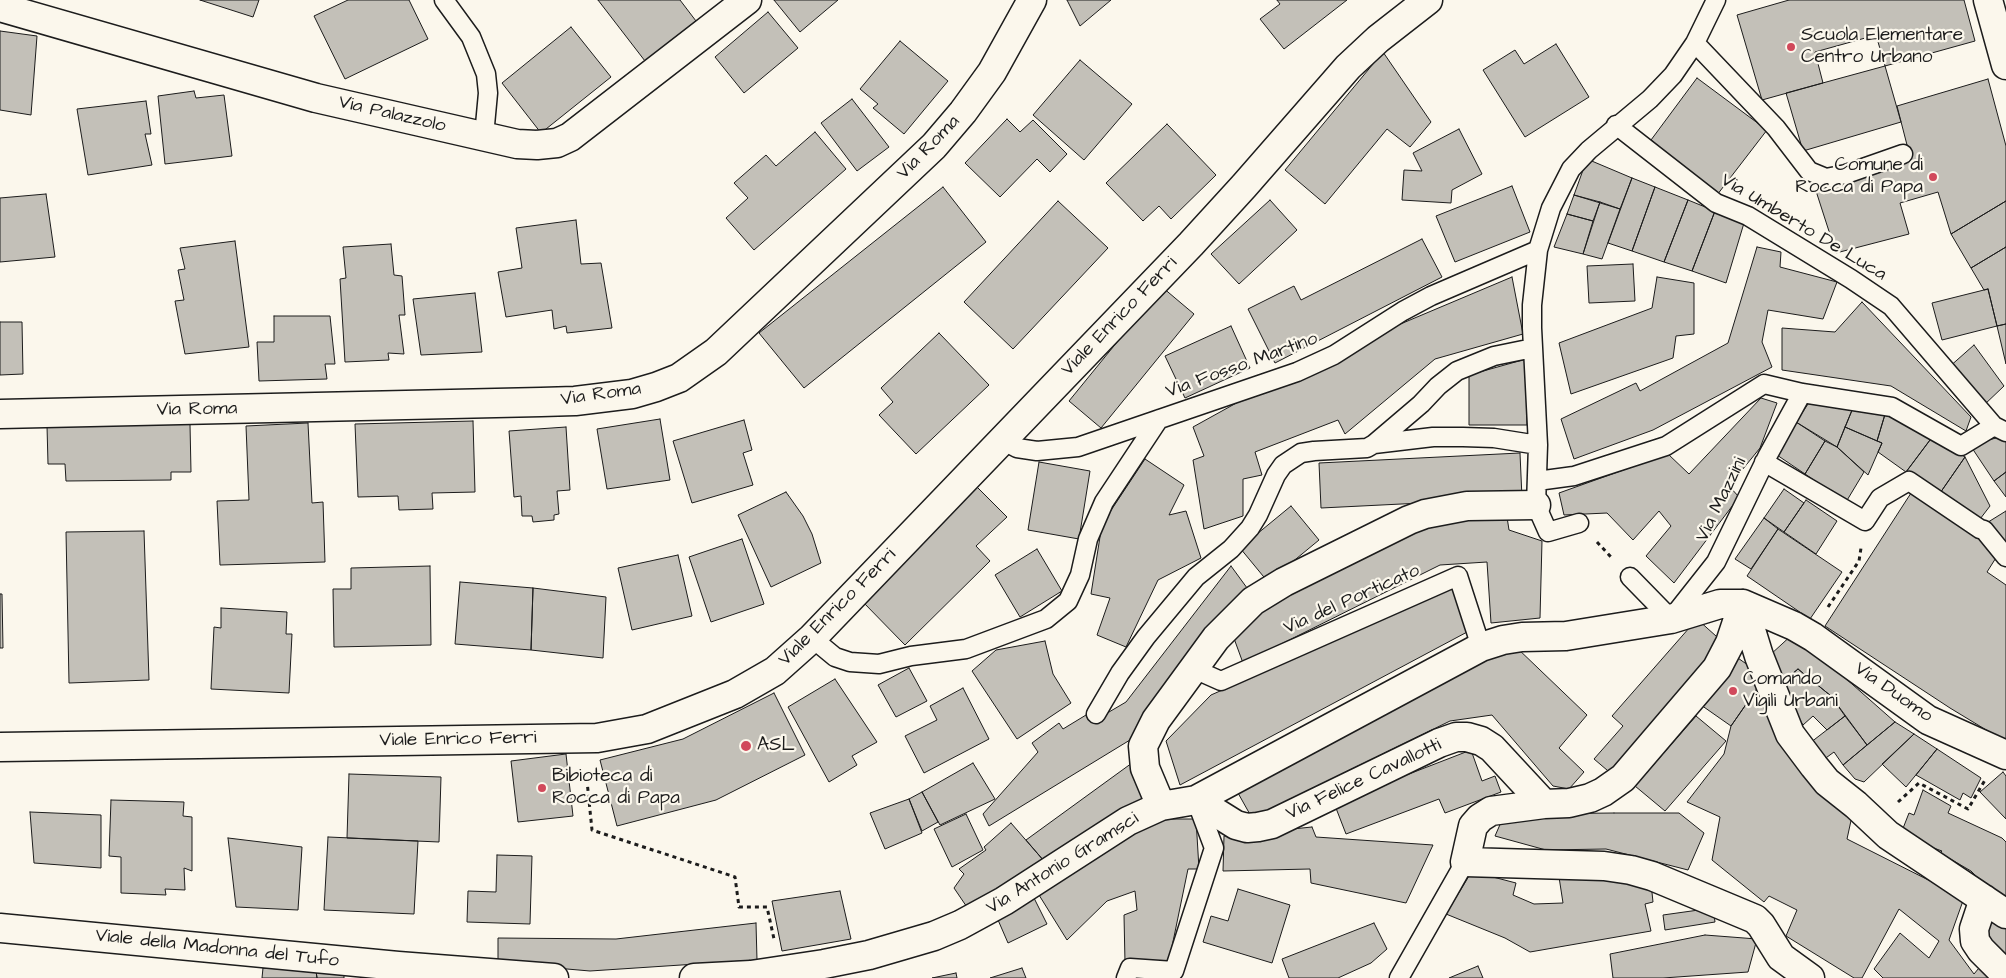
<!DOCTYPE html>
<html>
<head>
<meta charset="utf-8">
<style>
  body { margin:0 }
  canvas { display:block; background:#fbf7ec }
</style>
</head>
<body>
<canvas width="2006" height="978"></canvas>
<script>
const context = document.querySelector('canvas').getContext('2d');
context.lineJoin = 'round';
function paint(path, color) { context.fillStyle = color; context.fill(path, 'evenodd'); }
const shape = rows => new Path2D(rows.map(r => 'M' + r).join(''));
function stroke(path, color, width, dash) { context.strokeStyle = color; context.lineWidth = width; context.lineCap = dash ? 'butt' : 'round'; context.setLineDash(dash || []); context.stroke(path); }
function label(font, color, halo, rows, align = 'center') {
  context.font = font + ' "Architects Daughter",sans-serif'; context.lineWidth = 4.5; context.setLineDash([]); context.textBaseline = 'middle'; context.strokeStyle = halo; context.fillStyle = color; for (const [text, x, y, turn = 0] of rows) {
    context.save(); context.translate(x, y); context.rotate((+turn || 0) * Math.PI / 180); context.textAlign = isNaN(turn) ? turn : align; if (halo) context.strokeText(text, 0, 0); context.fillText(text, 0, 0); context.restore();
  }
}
const building = shape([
  [200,0,259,0,253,17,200,0],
  [348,0,409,0,428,39,345,79,314,16,348,0],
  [598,0,680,0,696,21,645,61,598,0],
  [774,0,838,0,800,32,774,0],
  [1067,0,1111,0,1080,26,1067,0],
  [1277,0,1347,0,1284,49,1260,19,1280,4,1277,0],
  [1789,0,1964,0,1975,41,1885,66,1876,35,1815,52,1823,83,1762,100,1737,15,1789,0],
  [768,12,798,48,744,93,715,57,768,12],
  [571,27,611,77,541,133,502,83,571,27],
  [0,31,37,36,31,115,0,110,0,31],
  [900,41,948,81,904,134,873,108,878,104,860,89,900,41],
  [1556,44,1589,97,1525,137,1483,70,1515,50,1524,64,1556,44],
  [1383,52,1431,122,1410,147,1387,129,1325,204,1285,170,1383,52],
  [1080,60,1132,104,1084,160,1033,115,1080,60],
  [1885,66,1901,122,1803,151,1786,93,1885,66],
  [1697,78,1767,130,1717,195,1651,140,1697,78],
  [1988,79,2006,146,2006,201,1951,234,1938,192,1900,203,1909,234,1836,253,1816,191,1905,162,1900,147,1907,145,1897,106,1988,79],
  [194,91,196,98,224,95,232,156,165,164,158,96,194,91],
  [852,99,889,147,857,171,821,123,852,99],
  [146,101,151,134,145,134,152,165,88,175,77,109,146,101],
  [1007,119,1020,132,1033,120,1067,154,1050,172,1037,159,1000,197,965,163,1007,119],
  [1167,124,1216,175,1171,219,1159,206,1143,221,1106,183,1167,124],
  [1459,129,1482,174,1452,190,1451,203,1402,200,1404,170,1422,171,1413,153,1459,129],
  [815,132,846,169,754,250,726,218,748,198,734,183,766,155,776,166,815,132],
  [1587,159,1632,178,1620,209,1574,195,1587,159],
  [1632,178,1655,187,1632,251,1608,243,1632,178],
  [1512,186,1530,232,1455,262,1436,216,1512,186],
  [943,187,986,242,804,388,759,333,943,187],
  [1655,187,1688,200,1664,262,1632,251,1655,187],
  [46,194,55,257,0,262,0,198,46,194],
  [1574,195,1600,202,1593,221,1567,214,1574,195],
  [1270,200,1297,230,1239,284,1211,254,1270,200],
  [1688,200,1715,211,1692,271,1664,262,1688,200],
  [1058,201,1108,248,1013,349,964,302,1058,201],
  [2006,201,2006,247,1971,268,1951,234,2006,201],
  [1600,202,1620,209,1602,259,1583,254,1600,202],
  [1715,211,1744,223,1726,283,1692,271,1715,211],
  [1567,214,1593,221,1583,254,1554,247,1567,214],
  [576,220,581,264,601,263,612,328,567,333,566,326,554,329,552,310,506,317,498,272,522,268,516,228,576,220],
  [1422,239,1442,277,1275,363,1248,309,1294,286,1301,300,1422,239],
  [235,241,249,347,185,354,175,301,184,300,178,270,185,269,180,248,235,241],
  [391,244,394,275,402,276,405,315,399,315,404,354,388,353,389,360,345,362,340,279,346,278,343,247,391,244],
  [1757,247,1781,252,1780,267,1837,282,1823,319,1768,310,1762,342,1772,367,1653,430,1574,459,1561,419,1636,383,1640,391,1728,343,1757,247],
  [2006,247,2006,324,1997,326,1988,289,1984,290,1971,268,2006,247],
  [1633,264,1635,301,1589,303,1587,266,1633,264],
  [1512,277,1523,334,1435,359,1345,434,1338,420,1255,452,1262,475,1243,479,1243,516,1204,529,1193,460,1204,456,1193,427,1240,401,1310,376,1391,328,1512,277],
  [1657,277,1694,283,1694,334,1676,336,1673,358,1571,394,1559,343,1652,308,1657,277],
  [1162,287,1194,314,1101,428,1069,401,1162,287],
  [1988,289,1997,326,1942,340,1932,303,1988,289],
  [475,293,482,352,421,355,413,299,475,293],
  [1862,302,1971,417,1966,431,1891,386,1782,370,1782,328,1835,332,1862,302],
  [274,316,330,316,335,364,325,364,327,379,259,381,257,342,274,342,274,316],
  [0,322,22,322,23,374,0,375,0,322],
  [2006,324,2006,364,1997,326,2006,324],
  [1231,326,1250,368,1185,398,1165,356,1231,326],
  [939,333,989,385,916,454,879,415,893,402,881,388,939,333],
  [1974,345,2004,386,1983,406,1948,368,1974,345],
  [1526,359,1527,425,1469,425,1469,375,1526,359],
  [1761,398,1777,403,1760,448,1729,486,1739,497,1674,583,1646,556,1671,526,1659,511,1633,540,1607,513,1564,515,1559,493,1668,454,1689,474,1761,398],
  [1810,401,1855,403,1837,447,1796,422,1810,401],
  [1855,403,1886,411,1877,441,1845,427,1855,403],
  [1886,411,1933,436,1906,472,1878,452,1882,443,1877,441,1886,411],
  [660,419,670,480,607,489,597,429,660,419],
  [744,420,752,450,743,453,753,485,692,503,673,441,744,420],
  [473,421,475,492,432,493,433,509,399,510,398,496,358,497,355,424,473,421],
  [1796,422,1825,441,1805,474,1774,453,1796,422],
  [308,423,312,503,323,502,325,562,220,565,217,501,249,500,246,426,308,423],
  [190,424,191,472,171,472,171,480,66,481,65,464,48,464,47,426,190,424],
  [566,427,570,490,557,491,559,514,554,515,554,520,533,522,532,516,522,516,521,496,514,497,509,431,566,427],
  [1845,427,1882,443,1868,475,1837,447,1845,427],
  [1933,436,1965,457,1938,496,1906,472,1933,436],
  [1996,438,2006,441,2006,472,1994,481,1970,445,1996,438],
  [1825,441,1837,447,1864,472,1846,502,1805,474,1825,441],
  [1520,453,1522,498,1321,508,1319,463,1520,453],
  [1965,457,1990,506,1977,523,1938,496,1965,457],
  [1145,459,1184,485,1169,515,1186,511,1201,558,1158,580,1126,647,1097,635,1110,598,1091,594,1102,524,1145,459],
  [1039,462,1090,471,1079,539,1028,530,1039,462],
  [2006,472,2006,497,1994,481,2006,472],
  [977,487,1007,517,976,546,990,561,905,645,862,601,977,487],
  [1784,489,1804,503,1784,532,1764,518,1784,489],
  [1913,490,1983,536,1980,540,1999,553,1987,572,2006,585,2006,742,1950,708,1825,626,1913,490],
  [786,492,803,516,812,534,821,563,771,587,738,515,786,492],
  [1806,500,1837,521,1816,554,1784,532,1806,500],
  [1291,506,1319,540,1268,582,1240,548,1291,506],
  [2006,511,2006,551,1985,524,2006,511],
  [1507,517,1509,530,1542,541,1540,618,1491,623,1487,562,1440,565,1243,663,1232,633,1264,604,1443,520,1507,517],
  [1764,518,1778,529,1751,569,1735,559,1764,518],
  [1778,529,1842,572,1810,619,1747,576,1778,529],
  [144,531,149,680,69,683,66,532,144,531],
  [742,539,764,604,711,622,689,557,742,539],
  [1037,549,1062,591,1020,617,995,575,1037,549],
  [678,555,692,616,632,630,618,568,678,555],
  [430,566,431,645,334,647,333,589,351,589,351,568,430,566],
  [1231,566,1250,592,1148,729,989,826,983,814,1038,752,1032,743,1059,723,1063,729,1086,715,1092,722,1126,702,1231,566],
  [460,582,533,588,531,650,455,644,460,582],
  [533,588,606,597,603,658,531,650,533,588],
  [1453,588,1469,631,1180,785,1166,741,1211,695,1453,588],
  [0,594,2,594,3,648,0,648,0,594],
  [221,608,287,612,286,634,292,634,289,693,211,689,214,627,221,628,221,608],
  [1697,619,1726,645,1614,776,1594,759,1623,726,1612,716,1697,619],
  [1794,633,1827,662,1895,722,1867,745,1831,696,1798,669,1780,684,1770,655,1794,633],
  [1045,641,1053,674,1071,703,1017,739,972,671,996,650,1045,641],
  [1515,646,1587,715,1559,748,1584,772,1569,789,1553,786,1492,715,1450,721,1252,818,1238,793,1495,651,1515,646],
  [1735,656,1765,677,1731,726,1701,705,1735,656],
  [909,668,927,701,896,717,878,685,909,668],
  [1798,669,1831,696,1845,716,1827,730,1813,716,1803,725,1777,687,1798,669],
  [1765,677,1852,816,1847,839,1964,898,1949,940,1974,974,1983,963,1998,978,1883,978,1874,969,1900,933,1929,958,1939,941,1899,909,1862,978,1854,978,1786,936,1797,910,1769,896,1764,902,1712,860,1720,817,1687,802,1724,754,1731,726,1765,677],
  [835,679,877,742,852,756,857,765,829,782,788,707,835,679],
  [963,688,989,739,924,773,905,736,937,720,930,706,963,688],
  [774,693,805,755,716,800,617,826,600,760,683,739,774,693],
  [1696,716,1726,741,1665,811,1635,786,1696,716],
  [1845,716,1867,745,1843,765,1834,752,1819,763,1806,746,1845,716],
  [1895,722,1914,734,1864,782,1855,779,1843,765,1895,722],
  [1914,734,1937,749,1906,787,1882,764,1914,734],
  [1937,749,1981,778,1971,798,1963,793,1960,800,1916,775,1937,749],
  [1471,750,1482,781,1495,776,1501,792,1445,813,1439,799,1346,834,1334,803,1471,750],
  [566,754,573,816,518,822,511,761,566,754],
  [973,763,995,799,940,825,922,792,973,763],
  [1132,763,1149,800,1044,861,1026,840,1132,763],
  [2003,772,2006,776,2006,819,1980,792,2003,772],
  [349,774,441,777,439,842,347,838,349,774],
  [1923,790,1951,806,1948,813,2002,838,2006,842,2006,906,1971,871,1940,853,1942,851,1900,836,1909,813,1914,815,1923,790],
  [922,792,938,822,922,831,909,799,922,792],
  [909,799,922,833,885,849,870,813,909,799],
  [111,800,184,802,183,816,192,817,192,871,184,868,185,890,165,889,166,895,121,893,121,857,109,856,111,800],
  [30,812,101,815,101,868,34,863,30,812],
  [1614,813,1679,813,1704,833,1688,870,1606,849,1546,850,1495,836,1502,820,1520,814,1614,813],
  [966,814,983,850,952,867,934,829,966,814],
  [1146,819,1196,819,1199,869,1188,869,1169,961,1125,963,1124,915,1137,910,1135,891,1107,901,1067,940,1039,895,1146,819],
  [1011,823,1044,861,973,916,954,888,964,874,959,869,986,850,984,847,1011,823],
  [1312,827,1316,837,1433,845,1406,903,1311,883,1310,869,1223,871,1224,836,1312,827],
  [328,837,418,841,414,914,324,910,328,837],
  [228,838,302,847,298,910,236,907,228,838],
  [497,855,532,856,530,924,467,922,468,891,496,892,497,855],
  [1469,876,1493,877,1516,883,1513,895,1534,904,1563,903,1559,877,1651,883,1653,902,1645,904,1651,931,1530,952,1505,938,1446,914,1469,876],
  [1238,889,1290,905,1272,963,1203,942,1211,916,1228,921,1238,889],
  [840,891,851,939,782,951,772,901,840,891],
  [1032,894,1047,924,1008,943,995,913,1032,894],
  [1713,908,1715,922,1665,930,1663,915,1713,908],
  [1992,917,2006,927,2006,954,1983,934,1992,917],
  [756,923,757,960,590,971,498,963,498,938,616,939,756,923],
  [1374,923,1387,949,1371,963,1338,978,1289,978,1282,959,1374,923],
  [1705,935,1757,939,1748,972,1663,978,1613,978,1610,954,1705,935],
  [1478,966,1483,978,1449,978,1478,966],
  [263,968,316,971,317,978,262,978,263,968],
  [1022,968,1026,978,990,978,1022,968],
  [316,971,344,973,344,978,317,978,316,971],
  [956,973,957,978,932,978,956,973]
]);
paint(building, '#c3c0b8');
stroke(building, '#1c1c1c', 1);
const lane = shape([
  [444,0,471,37,486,74,488,93,484,136],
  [1695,43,1776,128,1809,171,1826,178,1846,174,1903,154],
  [1616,125,1716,203,1748,216,1851,279,1891,306,1994,426,2006,432],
  [1002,440,1017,448,1037,451,1078,447,1297,372,1334,355,1403,311,1431,296,1538,250],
  [1374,444,1433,437,1463,437,1494,438,1538,445],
  [1764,462,1865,521,1880,498,1909,481,1980,529,1984,530,2006,557],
  [1537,481,1574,476,1666,446,1764,384,1802,393,1892,407,1961,446,1994,426],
  [1579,523,1548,532,1536,505,1538,445,1532,328,1532,305,1538,250,1551,208,1571,169,1589,150,1650,99,1673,75,1695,43,1716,0],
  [1630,577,1671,619,1716,562,1768,455,1802,393],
  [812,638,835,657,850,662,879,664,911,656,966,649,1046,619,1068,601,1080,575,1088,539,1104,502,1159,419],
  [1194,669,1221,681,1458,576,1481,647],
  [1096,714,1120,673,1146,637,1196,577,1231,549,1250,528,1258,515,1276,475,1283,465,1301,453,1314,451,1367,448,1374,444,1421,404,1438,386,1457,371,1494,356,1533,348],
  [1126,978,1130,968,1174,971,1214,848,1196,800],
  [1399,978,1465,862]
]);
const street = shape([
  [1988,0,2006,65],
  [0,7,316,98,517,144,537,145,557,143,570,137,747,0],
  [0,414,541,402,575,401,632,394,656,387,679,378,716,352,934,146,963,112,992,72,1032,0],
  [1743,604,1730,643,1717,668,1623,778,1603,792,1590,798,1569,803,1544,804,1491,811,1480,818,1473,826,1465,862,1604,866,1631,870,1652,876,1755,919,1761,925,1781,957,1810,978],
  [1743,604,1759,656,1790,734,1814,766,1827,782,1856,805,1888,835,2006,914],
  [0,747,597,738,647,729,735,694,775,671,812,638,1191,244,1244,186,1348,67,1378,39,1428,0],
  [1196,800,1236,825,1247,828,1258,827,1272,824,1439,743,1456,737,1467,737,1481,741,1492,748,1544,804],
  [1161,806,1145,768,1143,746,1156,720,1216,638,1253,601,1284,582,1409,520,1425,514,1467,506,1536,505],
  [1984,899,1974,929,1975,941,1981,950,2006,975],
  [0,928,398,966,554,978],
  [694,978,751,975,824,964,869,955,934,936,960,925,1004,901,1128,821,1161,806,1196,800,1481,647,1503,640,1522,637,1566,636,1671,619,1720,604,1743,604,1794,626,1813,637,1928,720,2006,755]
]);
stroke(lane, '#1c1c1c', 21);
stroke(street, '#1c1c1c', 31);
stroke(shape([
  [1597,542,1611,557],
  [1828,607,1859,561,1861,548],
  [586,771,592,830,735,877,739,907,767,907,774,939],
  [1898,802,1919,783,1968,809,1985,780]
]), '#1c1c1c', 3, [4, 4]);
stroke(lane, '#fbf7ec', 18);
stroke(street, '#fbf7ec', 28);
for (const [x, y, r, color] of [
  [1791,47,5,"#d1495b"],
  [1933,177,5,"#d1495b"],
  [1733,691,5,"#d1495b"],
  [746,746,6,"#d1495b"],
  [542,788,5,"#d1495b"]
]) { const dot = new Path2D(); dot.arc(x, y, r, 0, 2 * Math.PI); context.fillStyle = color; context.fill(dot); stroke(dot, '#fbf7ec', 2); }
label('19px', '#1c1c1c', '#fbf7ec', [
  ["Scuola Elementare",1801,36],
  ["Centro Urbano",1801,58],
  ["Comune di",1923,166,"right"],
  ["Rocca di Papa",1923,188,"right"],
  ["Comando",1743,680],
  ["Vigili Urbani",1743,702],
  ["ASL",757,746],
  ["Bibioteca di",552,777],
  ["Rocca di Papa",552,799]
], 'left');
label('19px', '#1c1c1c', '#fbf7ec', [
  ["Via Palazzolo",392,115,13],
  ["Via Roma",929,148,-46],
  ["Via Umberto De Luca",1803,228,31],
  ["Viale Enrico Ferri",1120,317,-46],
  ["Via Fosso Martino",1242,366,-20],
  ["Via Roma",601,395,-8],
  ["Via Roma",197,410,-1],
  ["Via Mazzini",1722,500,-64],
  ["Via del Porticato",1352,600,-24],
  ["Viale Enrico Ferri",838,608,-45],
  ["Via Duomo",1893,693,35],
  ["Viale Enrico Ferri",458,740,-1],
  ["Via Felice Cavallotti",1364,780,-25],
  ["Via Antonio Gramsci",1063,864,-32],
  ["Viale della Madonna del Tufo",217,949,6]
]);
</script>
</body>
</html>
